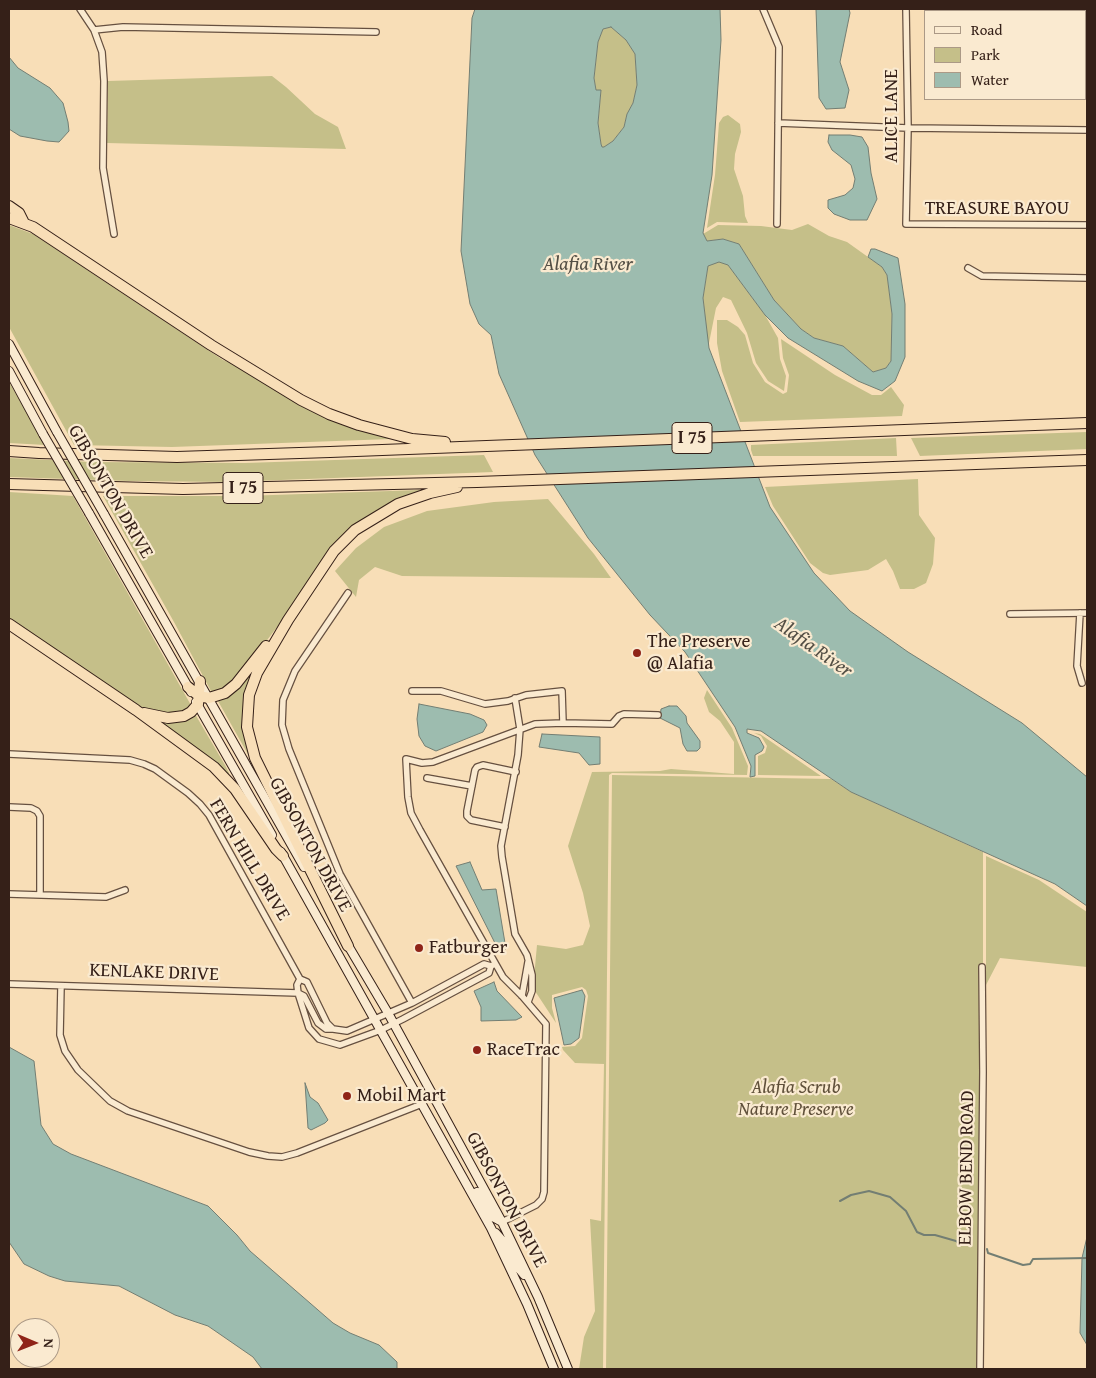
<!DOCTYPE html>
<html>
<head>
<meta charset="utf-8">
<style>
  body { margin:0 }
  #map { position:relative; width:1096px; height:1378px; overflow:hidden; background:#f8deb7; font-family:"Gentium Book Plus",serif }
  canvas { display:block }
  .frame { position:absolute; inset:0; border:10px solid #352018; pointer-events:none }
  .legend { position:absolute; left:924px; top:10px; width:162px; height:90px; box-sizing:border-box; background:#faead0; border:1px solid #ab9986; margin:0; padding:6px 9px; list-style:none; font-size:15px; color:#352018 }
  .legend li { display:flex; align-items:center; gap:10px; height:25px }
  .legend b { width:25px; border:1px solid #ab9986 }
  .north { position:absolute; left:10px; top:1318px; width:50px; height:50px; box-sizing:border-box; background:#faead0; border:1px solid #ab9986; border-radius:50%; rotate:91deg; font-size:14px; font-weight:700; line-height:20px; text-align:center; color:#352018 }
  .north::after { content:''; display:block; margin:auto; width:18px; height:22px; background:#8f2418; clip-path:polygon(50% 0,100% 100%,50% 72%,0 100%) }
</style>
</head>
<body>
<div id="map">
<canvas width="1096" height="1378"></canvas>
<div class="frame"></div>
<ul class="legend">
<li><b style="height:6px;background:#faead0"></b>Road</li>
<li><b style="height:14px;background:#c5bf89"></b>Park</li>
<li><b style="height:14px;background:#9dbcaf"></b>Water</li>
</ul>
<div class="north">N</div>
</div>
<script>
const context = document.querySelector('canvas').getContext('2d');
context.lineJoin = 'round';
function paint(path, color) { context.fillStyle = color; context.fill(path, 'evenodd'); }
const shape = rows => new Path2D(rows.map(r => 'M' + r).join(''));
function stroke(path, color, width, dash) { context.strokeStyle = color; context.lineWidth = width; context.lineCap = dash ? 'butt' : 'round'; context.setLineDash(dash || []); context.stroke(path); }
function label(font, color, halo, rows, align = 'center') {
  context.font = font + ' "Gentium Book Plus",serif'; context.lineWidth = 4.5; context.setLineDash([]); context.textBaseline = 'middle'; context.strokeStyle = halo; context.fillStyle = color; for (const [text, x, y, turn = 0] of rows) {
    context.save(); context.translate(x, y); context.rotate((+turn || 0) * Math.PI / 180); context.textAlign = isNaN(turn) ? turn : align; if (halo) context.strokeText(text, 0, 0); context.fillText(text, 0, 0); context.restore();
  }
}
paint(shape([
  [611,27,626,40,635,54,637,85,633,103,627,114,624,127,613,141,604,147,602,147,601,144,598,123,601,91,596,90,594,78,598,42,603,29],
  [272,76,286,87,315,114,338,127,346,149,107,143,108,81],
  [728,115,740,124,741,132,735,154,734,169,743,196,745,216,748,223,717,222,707,228,715,175,719,123,723,117],
  [808,224,829,236,847,242,882,267,887,275,892,314,891,361,886,368,873,372,843,346,814,338,801,329,774,300,739,244,723,239,707,241,703,234,718,225,761,226,792,230],
  [9,225,33,234,223,360,252,371,288,395,391,436,391,439,172,447,74,445,9,327],
  [719,261,728,265,765,315,778,338,780,359,786,376,784,391,768,381,756,363,747,333,731,300,723,297,716,308,708,348,703,298,708,266],
  [717,320,727,320,738,327,745,335,753,363,765,382,783,394,787,392,789,375,783,358,781,339,835,375,872,395,881,395,891,387,904,405,902,416,740,422,722,371,717,343],
  [9,382,37,430,45,445,9,443],
  [1087,432,1087,449,920,456,911,438],
  [896,438,897,456,753,456,751,450,751,445],
  [484,455,493,472,228,482,129,481,9,477,9,458,92,462,245,463],
  [918,479,919,515,935,538,933,564,926,583,914,589,900,589,893,571,886,559,868,570,830,575,823,573,810,563,773,506,765,487],
  [419,490,420,493,361,524,284,618,238,678,230,686,216,693,211,691,174,622,103,496,244,496],
  [9,492,73,496,192,707,186,712,170,715,142,709,9,621],
  [548,499,594,554,611,578,402,576,375,567,359,580,356,597,335,571,356,548,384,527,427,511,494,502],
  [248,675,251,677,250,758,218,701,226,698],
  [707,690,732,728,748,766,747,775,612,773,609,775,603,1369,579,1369,584,1337,595,1311,590,1219,601,1221,604,1064,575,1063,563,1050,562,1047,575,1046,582,1038,588,996,586,990,582,987,552,995,552,1008,556,1023,533,988,537,945,566,949,583,945,590,926,583,893,568,846,592,772,660,771,671,769,734,774,734,742,720,721,709,712,704,698],
  [195,714,225,765,229,773,229,776,155,720],
  [754,733,760,734,821,776,758,775,758,756,765,753,767,746,761,736],
  [612,775,831,779,851,792,983,852,983,1072,980,1369,606,1369],
  [986,856,1039,880,1087,912,1087,967,1000,958,986,985]
]), '#c5bf89');
const water = shape([
  [475,9,720,9,721,40,712,175,703,233,707,241,723,239,739,244,774,300,801,329,814,338,843,346,873,372,886,368,891,361,892,314,887,275,882,267,868,257,871,249,875,249,898,258,905,304,905,357,895,381,882,391,858,381,788,338,765,315,728,265,719,262,708,266,703,298,709,348,770,507,814,573,850,611,908,652,1022,723,1087,777,1087,906,1055,884,851,792,761,731,747,729,747,733,759,738,764,747,762,751,755,755,755,776,750,777,751,766,735,727,685,652,650,615,588,538,535,455,499,374,491,335,479,324,470,304,461,251,472,18,475,9],
  [611,27,626,40,635,54,637,85,633,103,627,114,624,127,613,141,604,147,602,147,601,144,598,123,601,90,596,90,594,78,598,42,603,29,611,27],
  [816,9,849,9,850,13,840,62,849,90,845,108,826,109,819,98,816,9],
  [9,57,18,68,50,88,63,103,68,122,69,131,59,142,47,141,20,136,9,129,9,57],
  [829,135,850,135,862,137,868,147,871,173,877,199,867,220,850,220,834,214,828,208,828,200,845,195,853,188,855,179,851,165,832,150,828,142,829,135],
  [419,704,470,714,484,720,487,725,483,732,436,751,425,746,419,736,417,719,419,704],
  [669,706,677,706,686,716,687,723,700,741,700,748,697,751,687,751,683,744,680,728,660,718,661,709,669,706],
  [542,734,600,737,600,764,589,765,579,753,539,747,542,734],
  [470,862,482,890,496,889,506,949,498,949,456,866,470,862],
  [494,982,497,991,522,1017,516,1020,481,1021,481,1007,474,991,494,982],
  [582,990,585,996,579,1038,571,1044,564,1045,554,998,582,990],
  [9,1047,34,1061,41,1125,53,1144,71,1154,208,1206,237,1235,250,1251,333,1323,350,1333,379,1345,397,1362,397,1369,262,1369,253,1357,208,1326,175,1315,119,1286,65,1281,49,1276,24,1264,9,1242,9,1047],
  [305,1083,310,1097,318,1103,328,1120,325,1123,311,1130,308,1128,305,1083],
  [1087,1237,1087,1345,1080,1333,1082,1258,1087,1237]
]);
paint(water, '#9dbcaf');
stroke(water, '#737e73', 1);
stroke(shape([
  [840,1201,851,1195,869,1191,890,1197,906,1211,917,1232,924,1235,935,1235,956,1241,961,1245],
  [987,1249,988,1253,1023,1265,1030,1264,1033,1259,1087,1258]
]), '#737e73', 2);
const minor = shape([
  [80,9,94,30,102,52,104,81,103,168,114,234],
  [763,9,779,47,777,224],
  [906,9,908,128,906,224,1087,225],
  [1085,23,1087,23],
  [94,30,123,27,376,32],
  [778,123,908,128,1087,130],
  [968,268,982,276,1087,278],
  [348,593,295,671,283,700,282,725,289,749,340,874,412,1003],
  [1080,613,1077,666,1082,683],
  [1010,614,1087,613],
  [412,691,441,691,485,704,508,701,526,695,562,691,563,723],
  [515,698,520,729,518,755,501,846,502,857,515,934,527,955,532,975,532,991,528,1002],
  [9,754,130,760,144,764,155,769,188,793,200,804,209,815,300,979,307,982,327,1023,333,1029,347,1031,412,1003,484,964,491,966],
  [427,778,472,786],
  [9,807,31,808,37,811,40,816,40,895],
  [505,827,471,820,467,816,467,811,475,770,477,767,483,765,516,772],
  [9,894,106,897,125,890],
  [300,979,297,985,298,993,309,1028,319,1039,340,1045,381,1030,403,1019,489,973,491,966,493,965],
  [9,984,298,993,304,996,318,1023,326,1029,332,1029],
  [61,986,60,1035,65,1051,78,1070,110,1101,128,1111,249,1152,268,1156,282,1157,297,1153,422,1104],
  [522,996,528,962],
  [502,1222,536,1205,542,1199,544,1192,546,1024,522,996,503,977,420,830,411,813,408,797,406,759,422,763,433,762,535,724,563,723,612,724,619,716,624,714,658,715],
  [980,1369,983,1072,982,967]
]);
const secondary = shape([
  [9,344,57,432],
  [9,371,43,434],
  [89,513,191,692],
  [104,514,304,867],
  [196,702,272,835],
  [281,852,491,1228,527,1304,554,1369],
  [346,942,388,1013,502,1222,538,1297,568,1369],
  [477,1192,491,1216,500,1221],
  [496,1233,502,1240,515,1264,524,1275]
]);
const motorway = shape([
  [9,206,19,213,24,223],
  [9,218,33,227,211,345,301,400,329,414,359,425,412,439,445,442],
  [9,451,39,453,177,457,330,452,1087,423],
  [9,484,183,489,477,482,1087,460],
  [9,624,136,710,214,767,235,789,276,849,283,856],
  [188,687,199,696,209,698,225,693,236,684,266,646],
  [144,713,168,718,184,716,191,712,198,704,200,681],
  [348,946,255,758,247,727,249,695,257,673,288,620,334,551,355,530,398,504,430,493,457,487]
]);
stroke(minor, '#665040', 8);
stroke(secondary, '#352018', 10);
stroke(motorway, '#352018', 12);
stroke(minor, '#faead0', 5.5);
stroke(secondary, '#faead0', 8);
stroke(motorway, '#f8deb7', 10);
const secondaryBridge = shape([
  [57,432,104,514],
  [43,434,89,513]
]);
stroke(secondaryBridge, '#352018', 10, []);
stroke(secondaryBridge, '#faead0', 8);
for (const [x, y, r, color] of [
  [637,653,5,"#8f2418"],
  [419,948,5,"#8f2418"],
  [477,1050,5,"#8f2418"],
  [347,1096,5,"#8f2418"]
]) { const dot = new Path2D(); dot.arc(x, y, r, 0, 2 * Math.PI); context.fillStyle = color; context.fill(dot); stroke(dot, '#faead0', 2); }
for (const [x, y, w] of [
  [692,438,40],
  [243,488,40]
]) { const box = new Path2D(); box.roundRect(x - w / 2, y - 15.5, w, 31, 4); context.fillStyle = '#faead0'; context.fill(box); stroke(box, '#352018', 1); }
label('bold 18px', '#352018', null, [
  ["I 75",692,438],
  ["I 75",243,488]
]);
label('19px', '#352018', '#faead0', [
  ["ALICE LANE",892,116,-90],
  ["TREASURE BAYOU",997,209],
  ["GIBSONTON DRIVE",110,492,60],
  ["GIBSONTON DRIVE",310,845,61],
  ["FERN HILL DRIVE",249,860,59],
  ["KENLAKE DRIVE",154,973,2],
  ["ELBOW BEND ROAD",967,1168,-89],
  ["GIBSONTON DRIVE",506,1200,62]
]);
label('19px', '#352018', '#faead0', [
  ["The Preserve",647,642],
  ["@ Alafia",647,664],
  ["Fatburger",429,948],
  ["RaceTrac",487,1050],
  ["Mobil Mart",357,1096]
], 'left');
label('italic 19px', '#60503a', '#faead0', [
  ["Alafia Scrub",796,1088],
  ["Nature Preserve",796,1110]
]);
label('italic 20px', '#544f45', '#faead0', [
  ["Alafia River",588,265],
  ["Alafia River",813,648,35]
]);
</script>
</body>
</html>
